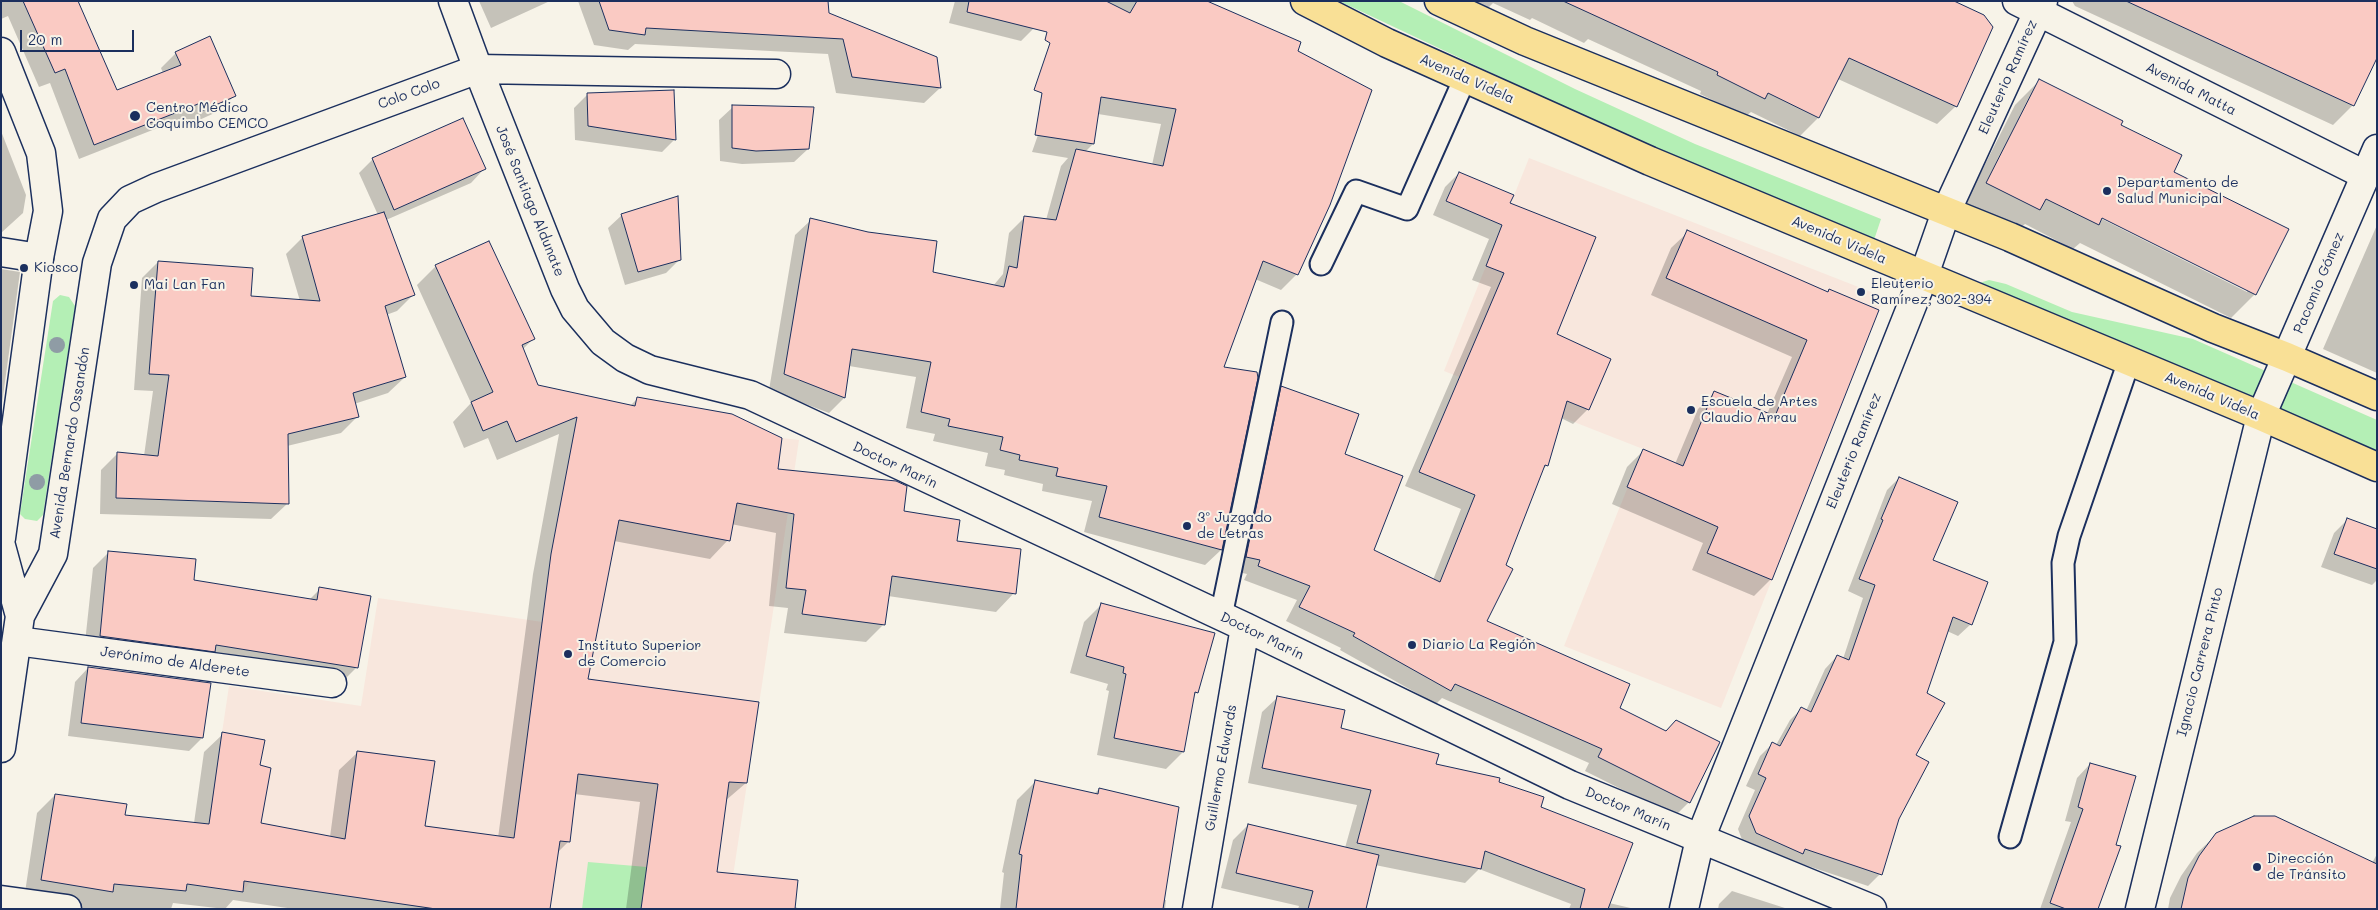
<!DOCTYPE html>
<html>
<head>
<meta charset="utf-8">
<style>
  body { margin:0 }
  #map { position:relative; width:2378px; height:910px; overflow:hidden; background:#f7f3e8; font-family:Mali,sans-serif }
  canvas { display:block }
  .frame { position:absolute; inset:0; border:2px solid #1b2f5e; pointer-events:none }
  .scale { position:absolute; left:20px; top:30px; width:114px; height:22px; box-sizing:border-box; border:2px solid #1b2f5e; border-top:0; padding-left:6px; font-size:15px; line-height:18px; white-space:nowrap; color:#1b2f5e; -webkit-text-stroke:4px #f7f3e8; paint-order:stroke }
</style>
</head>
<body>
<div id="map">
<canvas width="2378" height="910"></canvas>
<div class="frame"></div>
<div class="scale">20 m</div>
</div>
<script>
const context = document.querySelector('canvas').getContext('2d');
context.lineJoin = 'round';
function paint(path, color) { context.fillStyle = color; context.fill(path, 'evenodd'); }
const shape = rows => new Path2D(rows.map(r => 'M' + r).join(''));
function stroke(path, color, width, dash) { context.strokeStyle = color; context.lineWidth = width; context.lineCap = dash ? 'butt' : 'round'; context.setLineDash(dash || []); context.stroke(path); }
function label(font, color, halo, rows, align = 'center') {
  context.font = font + ' Mali,sans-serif'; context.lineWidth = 4; context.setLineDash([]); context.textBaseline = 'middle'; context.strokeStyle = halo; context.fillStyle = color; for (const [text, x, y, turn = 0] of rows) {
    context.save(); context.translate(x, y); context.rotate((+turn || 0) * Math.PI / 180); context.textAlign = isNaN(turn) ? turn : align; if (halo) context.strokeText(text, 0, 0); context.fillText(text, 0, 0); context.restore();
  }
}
paint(shape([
  [1529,158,1884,297,1721,708,1564,646,1643,449,1444,371],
  [581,394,635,406,637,397,732,414,782,438,799,440,728,909,436,909,250,882,243,892,199,886,229,686,361,706,378,598,543,622,551,554]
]), '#f8e7dd');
paint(shape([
  [1339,1,1399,1,1575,89,1695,144,1881,219,1874,240,1689,166],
  [1989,280,2006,284,2072,312,2193,339,2377,420,2377,452,1976,284],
  [60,295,69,297,75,306,43,515,37,521,25,519,20,514,53,301],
  [588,862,647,867,641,909,582,909]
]), '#b4efb5');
paint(shape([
  [1,1,77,1,116,92,163,73,161,68,176,53,234,96,219,111,186,126,183,118,79,159,50,83,39,87,8,16,1,19],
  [479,1,550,1,491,28],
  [578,1,827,1,828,14,940,88,924,103,836,93,828,54,635,44,628,50,594,45],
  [955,1,1040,1,1033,29,1021,41,949,23],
  [1085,1,1204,1,1297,52,1297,274,1281,290,1255,279,1223,368,1256,378,1221,550,1205,565,1084,532,1092,501,1042,491,1043,484,1004,475,1005,470,985,466,988,453,933,441,935,434,906,428,916,377,849,366,844,398,829,413,769,390,795,235,811,220,932,273,993,286,1003,274,1009,233,1025,217,1046,220,1061,166,1068,158,1032,152],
  [1098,114,1161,124,1152,165,1085,152,1093,144],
  [1471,1,1950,1,1956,106,1937,124,1838,79,1818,118,1800,136,1751,112,1746,116,1700,94,1701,91,1588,39,1584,43,1532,18,1530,20,1493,3,1487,9],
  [2072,1,2377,1,2353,105,2333,125,2075,6],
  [2039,81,2119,126,2172,173,2255,294,2231,318,2080,243,2073,249,2025,224,2015,233,1963,208,2015,105],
  [2097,214,2247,289,2247,292,2096,216],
  [587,95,675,139,662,152,575,140,574,108],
  [733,107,808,149,794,162,742,164,720,161,719,120],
  [1,131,26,195,23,213,1,233],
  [373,159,484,169,471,183,386,220,414,294,397,311,386,315,405,377,388,393,354,404,357,417,341,433,287,446,288,503,271,519,100,514,101,470,117,454,144,456,153,391,134,390,142,278,158,262,250,297,300,301,286,254,303,237,378,215,359,173],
  [1459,173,1509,204,1556,335,1610,359,1587,410,1573,424,1561,418,1547,465,1541,471,1504,566,1486,622,1618,709,1689,802,1675,816,1585,771,1589,763,1442,698,1436,704,1340,650,1341,648,1286,621,1297,600,1244,580,1247,574,1233,571,1268,402,1282,388,1343,455,1373,551,1433,580,1461,509,1405,486,1491,287,1472,280,1489,239,1433,215,1445,187],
  [622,215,680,259,666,273,625,285,608,228],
  [2377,225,2377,373,2323,349],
  [1688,232,1827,293,1771,579,1754,596,1692,570,1703,543,1612,504,1627,467,1643,451,1675,464,1698,409,1715,392,1767,414,1792,357,1651,295,1671,248],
  [489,242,533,339,522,350,538,386,630,406,638,398,777,470,902,512,955,542,1014,593,996,612,888,596,884,624,866,642,784,633,788,608,769,606,776,533,731,524,728,540,710,559,614,541,587,680,746,783,725,801,716,873,800,909,626,909,640,802,574,794,568,842,557,853,549,909,294,909,233,900,225,909,173,903,171,909,33,909,24,899,37,813,55,795,123,816,194,823,204,752,223,734,259,766,259,824,330,837,339,770,358,752,424,827,498,838,533,574,559,434,497,460,488,438,464,448,453,422,471,403,417,285,436,266],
  [1,269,20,272,1,411],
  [1899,478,1932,561,1971,624,1958,636,1947,631,1925,693,1914,756,1898,819,1880,874,1868,886,1793,861,1790,865,1744,845,1738,829,1755,790,1746,786,1760,756,1772,744,1776,745,1790,720,1802,708,1806,711,1825,669,1837,656,1843,659,1863,598,1848,591,1887,490],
  [2347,520,2377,530,2377,580,2372,585,2321,567,2334,533],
  [109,552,192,581,309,600,320,589,357,667,341,683,84,652,93,568],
  [1101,605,1197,692,1193,696,1183,752,1166,769,1097,755,1109,691,1106,690,1108,684,1070,673,1084,622],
  [88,668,202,738,189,751,68,736,75,682],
  [1278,697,1340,729,1434,765,1498,783,1539,808,1609,903,1635,909,1569,909,1571,904,1479,869,1465,883,1375,865,1364,909,1298,909,1299,906,1221,888,1233,840,1248,825,1345,848,1357,805,1248,783,1262,712],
  [2090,764,2097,909,2040,909,2071,822,2065,821,2077,778],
  [1035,782,1094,794,1099,789,1163,900,1166,900,1165,909,1000,909,1004,873,1002,872,1017,800],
  [2217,834,2372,863,2377,854,2377,909,2168,909,2170,898,2181,876,2197,853],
  [1732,891,1788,909,1718,909,1719,904]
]), '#0003');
const building = shape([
  [23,1,78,1,117,90,181,65,175,52,210,36,236,96,202,111,198,104,94,145,65,69,55,73,23,1],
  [599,1,828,1,829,13,937,57,941,88,852,77,843,39,646,28,645,35,609,30,599,1],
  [969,1,1106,1,1130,13,1137,1,1207,1,1301,42,1298,51,1372,90,1330,205,1298,275,1263,261,1224,367,1257,372,1258,378,1222,550,1099,517,1107,486,1056,476,1058,468,1019,460,1020,455,1000,450,1003,437,948,426,950,419,921,412,931,362,852,349,845,398,784,374,810,218,868,232,937,241,933,272,1004,287,1009,266,1017,268,1024,216,1056,220,1076,149,1163,166,1176,109,1101,97,1094,144,1035,135,1042,93,1034,90,1050,43,1045,40,1047,32,967,12,969,1],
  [1563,1,1954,1,1984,15,1993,27,1957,107,1849,58,1819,118,1768,93,1765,99,1717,75,1718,72,1563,1],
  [2126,1,2377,1,2377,58,2354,106,2126,1],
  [2039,79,2123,121,2121,125,2182,155,2174,172,2289,229,2256,295,2102,218,2099,225,2046,199,2040,210,1986,183,2039,79],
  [674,90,676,140,588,126,587,93,674,90],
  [732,105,814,107,809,149,756,151,732,148,732,105],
  [463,118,486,169,394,210,372,158,463,118],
  [1459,172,1514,195,1510,203,1596,237,1557,334,1611,359,1589,410,1567,401,1548,466,1545,465,1506,565,1513,569,1487,621,1630,684,1620,708,1666,731,1676,720,1720,742,1690,803,1598,757,1602,749,1455,684,1451,691,1353,636,1355,633,1299,607,1310,586,1258,566,1260,560,1246,557,1281,386,1359,414,1345,454,1403,476,1374,550,1440,582,1475,495,1419,472,1504,273,1486,266,1502,225,1446,201,1459,172],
  [678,196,681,260,638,272,621,214,678,196],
  [384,212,415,295,385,306,406,377,353,393,359,417,288,434,289,504,116,498,117,452,158,456,169,375,149,374,158,261,253,268,251,296,320,301,302,236,384,212],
  [1687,230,1828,292,1829,289,1879,310,1772,580,1707,553,1718,527,1627,487,1643,449,1683,466,1714,391,1775,416,1807,340,1666,278,1687,230],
  [489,241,535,339,522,345,538,385,635,406,637,397,732,414,782,438,778,469,896,481,907,486,904,511,960,520,957,541,1021,549,1016,594,892,576,885,625,802,614,806,590,786,588,794,514,737,503,730,541,619,520,588,679,759,702,747,783,729,782,717,872,798,880,795,909,641,909,658,784,578,774,570,842,560,841,550,909,436,909,244,881,243,892,187,884,186,891,114,884,113,892,41,880,55,794,127,804,125,815,209,824,222,732,265,740,260,765,271,768,261,823,345,839,357,751,435,761,425,826,514,838,551,554,577,417,516,442,507,421,483,431,471,402,493,392,435,265,489,241],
  [1899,477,1958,502,1933,560,1988,582,1972,625,1953,617,1927,693,1945,703,1916,755,1929,762,1899,819,1882,875,1805,849,1803,854,1756,833,1749,816,1766,778,1758,774,1772,742,1780,746,1801,707,1811,712,1837,655,1849,660,1875,585,1859,579,1883,520,1881,519,1899,477],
  [2347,518,2377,529,2377,569,2334,554,2347,518],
  [108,551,196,559,194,580,317,600,319,587,371,596,358,668,216,645,215,652,100,636,108,551],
  [1101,603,1215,633,1198,693,1195,692,1184,752,1114,738,1126,674,1123,673,1124,667,1086,656,1101,603],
  [88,667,211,683,203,738,81,723,88,667],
  [1277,696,1345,710,1341,728,1439,754,1436,764,1500,778,1499,782,1544,797,1541,807,1633,843,1608,909,1580,909,1585,889,1485,851,1481,869,1357,843,1371,790,1262,768,1277,696],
  [2090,763,2136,776,2116,845,2121,846,2098,909,2066,909,2050,903,2083,809,2078,807,2090,763],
  [1035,780,1098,794,1099,788,1179,807,1163,909,1016,909,1022,855,1019,854,1035,780],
  [2254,816,2275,816,2377,864,2377,909,2181,909,2188,878,2199,856,2216,833,2254,816],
  [1248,824,1379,855,1366,909,1308,909,1313,891,1236,873,1248,824]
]);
paint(building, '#facac3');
stroke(building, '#1b2f5e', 1);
const lane = shape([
  [1321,264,1356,191,1407,209,1465,78],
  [1221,616,1282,322],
  [2010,837,2065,642,2063,563,2069,536,2129,361]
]);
const street = shape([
  [2017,1,2365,175],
  [776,74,478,69,565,289,575,309,603,342,625,358,650,370,750,395,1245,627,1570,785,1872,909],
  [1,252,39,258],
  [17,641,332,683],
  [1197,909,1245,627]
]);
const secondary = shape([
  [1,52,41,153,48,211,39,258,1,538],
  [1,546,20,616],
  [1,748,20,616,53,554,97,263,112,219,130,200,156,188,478,69,453,1],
  [1,900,67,909],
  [1684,909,1700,839,1924,275,1946,212,2043,1],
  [2140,909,2261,416,2377,149]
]);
const primary = shape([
  [1305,1,1387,43,1650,161,2261,416,2377,467],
  [1439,1,1525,41,2010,237,2213,328,2287,357,2377,396]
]);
stroke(lane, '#1b2f5e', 25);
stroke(street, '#1b2f5e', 31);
stroke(secondary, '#1b2f5e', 31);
stroke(primary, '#1b2f5e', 31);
stroke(lane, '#f7f3e8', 21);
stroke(street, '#f7f3e8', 28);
stroke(secondary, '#f7f3e8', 28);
stroke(primary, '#f9e096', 28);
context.fillStyle = '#8f9ca5';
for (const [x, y] of [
  [57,345],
  [37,482]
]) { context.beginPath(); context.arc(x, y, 8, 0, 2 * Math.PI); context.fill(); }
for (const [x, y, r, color] of [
  [135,116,6,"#1b2f5e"],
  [2107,191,5,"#1b2f5e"],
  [24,268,5,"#1b2f5e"],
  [134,285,5,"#1b2f5e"],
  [1861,292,5,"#1b2f5e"],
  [1691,410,5,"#1b2f5e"],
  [1187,526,5,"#1b2f5e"],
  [1412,645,5,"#1b2f5e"],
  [568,654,5,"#1b2f5e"],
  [2257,867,5,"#1b2f5e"]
]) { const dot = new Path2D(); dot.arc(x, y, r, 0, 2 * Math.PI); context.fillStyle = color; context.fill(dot); stroke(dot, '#f7f3e8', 2); }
label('14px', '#1b2f5e', '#f7f3e8', [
  ["Eleuterio Ramírez",2008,77,-66],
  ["Avenida Videla",1467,79,24],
  ["Avenida Matta",2191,89,27],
  ["Colo Colo",409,94,-20],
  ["José Santiago Aldunate",530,201,68],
  ["Avenida Videla",1839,240,23],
  ["Pacomio Gómez",2319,283,-67],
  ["Avenida Videla",2212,396,23],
  ["Avenida Bernardo Ossandón",70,443,-81],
  ["Eleuterio Ramírez",1854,451,-68],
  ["Doctor Marín",895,465,25],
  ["Doctor Marín",1262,636,26],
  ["Jerónimo de Alderete",175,662,8],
  ["Ignacio Carrera Pinto",2200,662,-76],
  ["Guillermo Edwards",1221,768,-80],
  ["Doctor Marín",1628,809,23]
]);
label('14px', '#1b2f5e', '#f7f3e8', [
  ["Centro Médico",146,108],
  ["Coquimbo CEMCO",146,124],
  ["Departamento de",2117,183],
  ["Salud Municipal",2117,199],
  ["Kiosco",34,268],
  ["Eleuterio",1871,284],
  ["Ramírez, 302-394",1871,300],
  ["Mai Lan Fan",144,285],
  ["Escuela de Artes",1701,402],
  ["Claudio Arrau",1701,418],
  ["3º Juzgado",1197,518],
  ["de Letras",1197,534],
  ["Diario La Región",1422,645],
  ["Instituto Superior",578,646],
  ["de Comercio",578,662],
  ["Dirección",2267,859],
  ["de Tránsito",2267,875]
], 'left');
</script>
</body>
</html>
